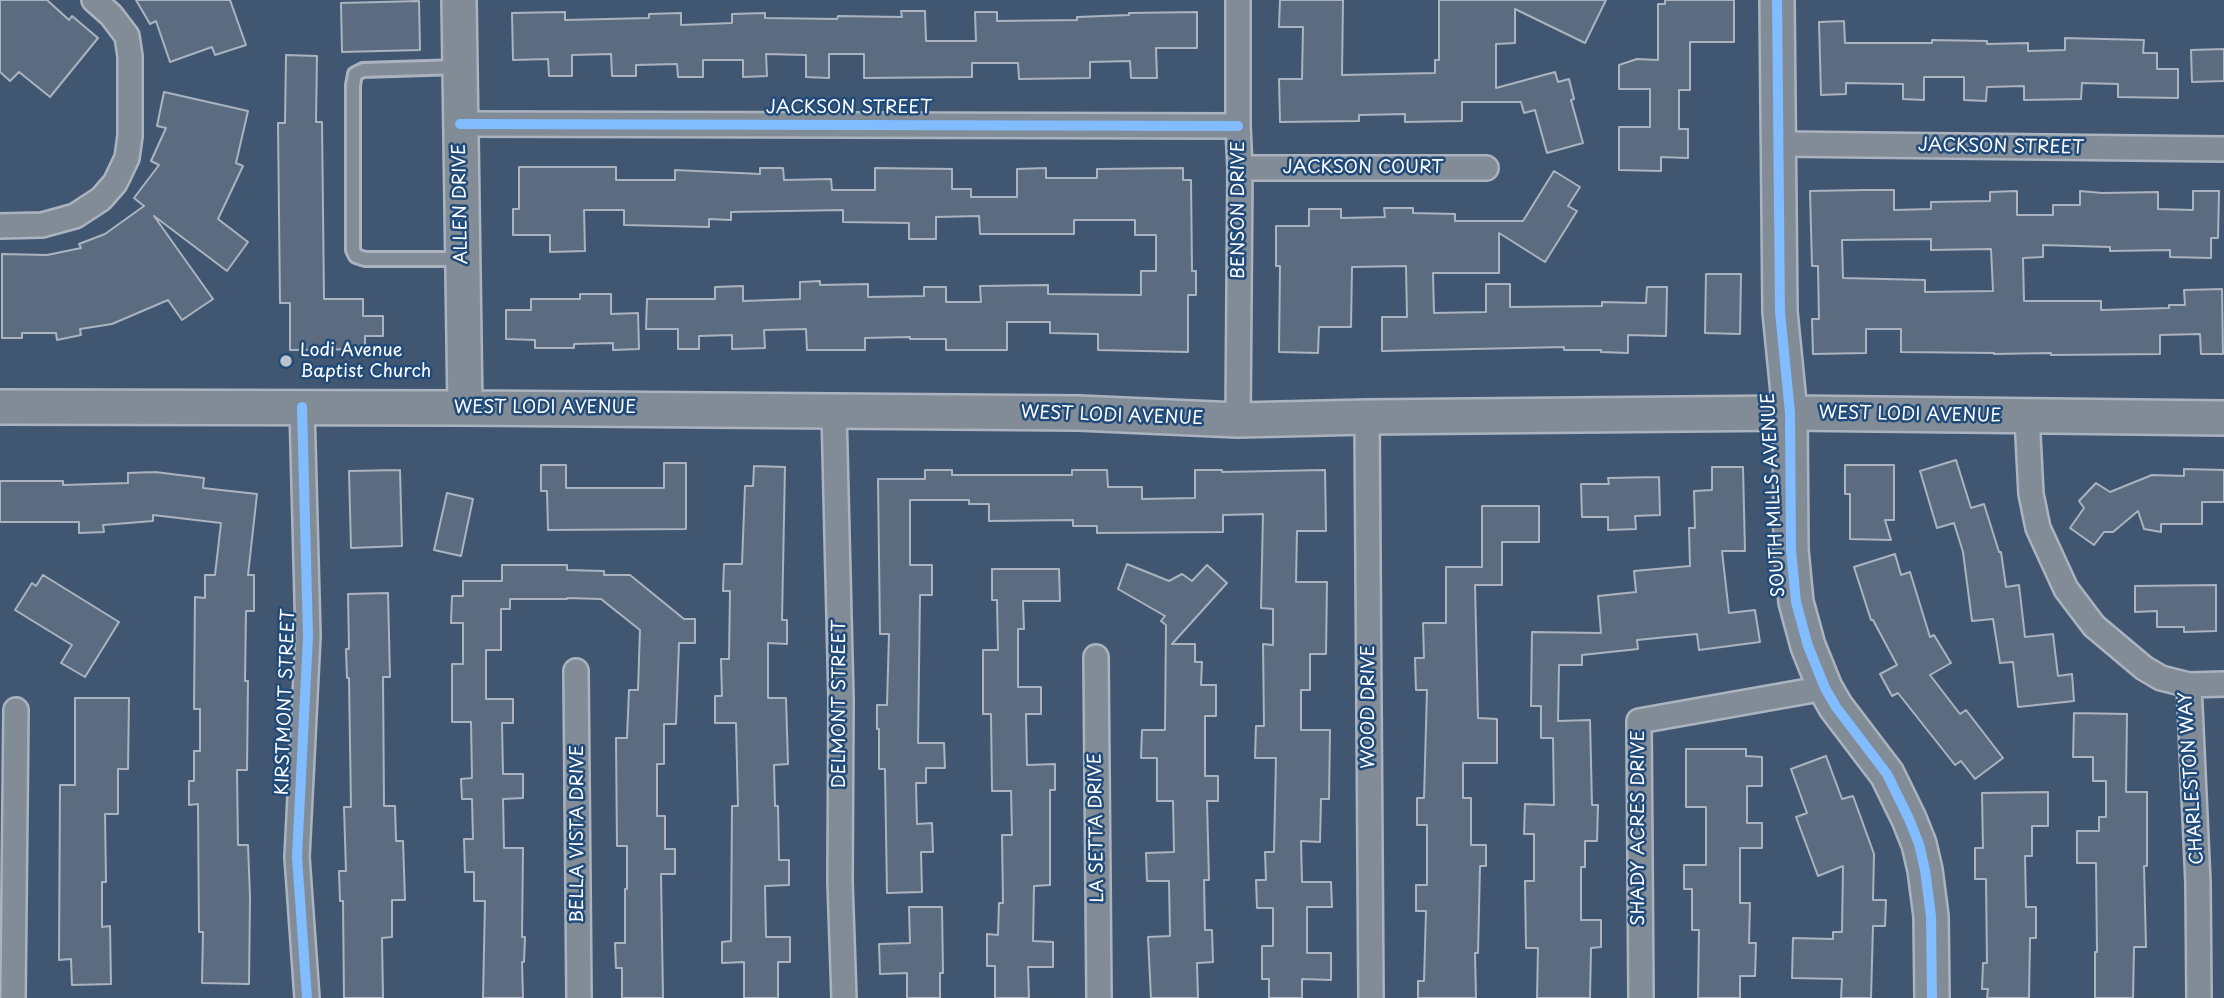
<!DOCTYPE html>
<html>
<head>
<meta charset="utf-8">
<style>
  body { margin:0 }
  canvas { display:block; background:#415771 }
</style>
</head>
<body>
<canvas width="2224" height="998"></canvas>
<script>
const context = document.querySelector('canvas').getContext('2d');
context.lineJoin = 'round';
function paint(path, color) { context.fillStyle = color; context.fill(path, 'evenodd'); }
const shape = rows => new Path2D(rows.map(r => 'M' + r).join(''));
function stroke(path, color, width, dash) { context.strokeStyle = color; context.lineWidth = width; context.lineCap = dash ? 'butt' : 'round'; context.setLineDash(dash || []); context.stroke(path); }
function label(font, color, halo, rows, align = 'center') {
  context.font = font + ' "Playpen Sans",sans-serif'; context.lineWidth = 5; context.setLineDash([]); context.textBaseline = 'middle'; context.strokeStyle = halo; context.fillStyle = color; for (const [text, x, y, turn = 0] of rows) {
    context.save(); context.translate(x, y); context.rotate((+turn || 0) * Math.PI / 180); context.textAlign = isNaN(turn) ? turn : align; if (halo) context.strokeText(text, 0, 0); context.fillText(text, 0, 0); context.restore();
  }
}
const building = shape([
  [0,0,47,0,69,20,72,16,98,38,50,97,19,72,10,81,0,72,0,0],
  [136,0,230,0,246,45,215,55,212,47,170,62,156,21,150,24,136,0],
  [1280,0,1343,0,1342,75,1435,73,1435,60,1439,60,1439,0,1606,0,1585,43,1515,9,1515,43,1496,44,1496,88,1555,72,1558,82,1569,79,1574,99,1571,100,1583,143,1547,153,1535,110,1524,113,1521,102,1462,102,1462,121,1405,122,1405,114,1359,115,1359,121,1280,122,1279,79,1302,79,1303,27,1279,27,1280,0],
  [1665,0,1734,0,1734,42,1690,42,1690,90,1679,90,1679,129,1688,129,1688,158,1661,157,1661,171,1619,170,1619,127,1650,127,1650,89,1619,89,1619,65,1637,59,1658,60,1658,4,1665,4,1665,0],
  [419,1,420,50,342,52,341,3,419,1],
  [901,11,925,11,926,41,976,41,975,12,997,12,997,21,1077,20,1077,17,1129,15,1129,13,1197,12,1197,48,1156,48,1157,78,1131,78,1130,61,1090,62,1090,78,1019,79,1018,63,972,63,972,77,864,78,864,54,829,54,829,78,806,77,806,55,766,54,767,76,743,77,743,60,703,60,703,77,678,77,677,64,636,65,636,76,612,76,611,54,572,55,572,76,549,76,548,59,513,60,512,13,565,12,565,20,649,18,649,14,681,13,681,25,732,23,732,14,765,13,765,18,837,19,838,16,902,17,901,11],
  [1844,21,1845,43,1932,43,1932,40,1987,41,1987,44,2028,43,2028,51,2065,50,2065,38,2144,40,2143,53,2157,53,2157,69,2178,69,2178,98,2118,97,2118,84,2082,83,2081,99,2024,100,2024,86,1987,87,1986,101,1964,100,1964,77,1924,77,1924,100,1903,99,1903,84,1846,83,1846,94,1821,95,1819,22,1844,21],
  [2224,49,2224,81,2192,82,2191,50,2224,49],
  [286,55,317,56,316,122,322,122,324,299,363,299,363,316,383,316,383,336,365,336,365,349,290,350,290,303,280,303,278,123,285,123,286,55],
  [164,92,248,111,236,163,243,166,218,219,248,242,227,271,154,216,213,299,182,320,168,300,112,324,80,329,81,335,57,340,56,333,22,333,22,338,2,338,2,254,47,255,81,248,79,244,105,234,144,206,134,198,159,165,151,161,166,128,157,126,164,92],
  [519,167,616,167,616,180,675,180,675,170,760,174,760,168,783,168,784,180,831,179,832,190,875,190,875,168,952,169,952,189,971,189,971,197,1017,197,1017,169,1046,168,1046,178,1097,178,1097,169,1183,168,1183,180,1191,180,1192,271,1196,271,1196,295,1188,295,1188,352,1098,350,1098,334,1050,333,1050,322,1007,322,1007,350,946,350,946,339,910,339,910,337,865,338,865,350,807,350,806,329,764,330,765,348,732,349,732,335,699,336,699,349,678,349,678,329,646,329,647,299,715,299,715,287,743,286,743,301,800,299,800,282,820,281,820,285,868,284,868,297,924,296,924,287,946,287,946,302,981,302,980,286,1048,285,1048,294,1141,295,1141,271,1156,271,1156,235,1135,235,1135,220,1074,220,1074,234,980,234,979,216,936,217,936,239,909,239,909,223,843,222,843,210,731,212,731,220,709,219,709,227,624,225,624,210,584,210,585,251,550,252,550,235,513,235,513,209,519,209,519,167],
  [1554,171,1580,187,1568,206,1577,211,1545,262,1499,233,1499,273,1433,273,1434,313,1486,312,1486,284,1510,284,1510,307,1602,306,1602,302,1646,303,1647,287,1667,287,1666,336,1628,335,1628,353,1601,352,1601,350,1564,350,1564,347,1382,351,1382,317,1407,317,1406,266,1352,267,1351,327,1319,327,1318,353,1279,352,1280,266,1276,266,1276,226,1309,226,1309,209,1341,209,1341,218,1385,217,1384,208,1413,208,1413,213,1455,214,1455,221,1523,221,1554,171],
  [1864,190,1894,190,1894,210,1931,209,1931,202,1990,201,1990,192,2017,191,2017,215,2053,215,2053,205,2080,205,2080,191,2102,193,2158,192,2158,209,2193,210,2193,191,2219,191,2218,238,2211,238,2211,258,2170,257,2170,250,2110,251,2110,247,2043,245,2043,257,2023,258,2024,301,2101,301,2101,310,2169,308,2169,305,2185,305,2184,290,2222,289,2223,354,2201,354,2200,334,2160,335,2160,354,2051,355,2051,353,1994,354,1994,353,1901,352,1901,329,1866,329,1866,353,1813,354,1812,319,1819,319,1818,266,1812,266,1810,191,1864,190],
  [1931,239,1931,250,1991,249,1993,291,1925,292,1925,280,1843,278,1842,240,1931,239],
  [1706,274,1741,274,1740,334,1705,333,1706,274],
  [580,294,611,294,611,314,638,313,639,349,613,350,613,343,574,344,574,348,535,348,535,340,506,339,506,310,531,310,531,299,580,299,580,294],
  [1956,460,1971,508,1984,504,1999,552,2001,552,2006,587,2019,585,2025,637,2053,634,2058,676,2072,674,2074,701,2018,707,2013,662,2000,663,1993,619,1972,621,1963,552,1954,523,1937,528,1920,471,1956,460],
  [664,463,686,463,686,529,548,530,547,491,541,491,541,465,566,465,566,488,664,488,664,463],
  [1845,465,1894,465,1894,520,1885,520,1891,540,1850,539,1850,494,1845,494,1845,465],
  [754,466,785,467,782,620,787,620,787,644,768,643,768,698,786,698,788,764,774,765,775,806,778,806,779,860,789,860,789,885,765,886,766,937,790,937,790,962,778,962,778,998,744,998,744,962,722,963,722,942,731,941,732,806,738,806,736,723,715,723,715,696,722,696,721,659,729,659,730,591,723,591,724,564,742,564,745,486,753,486,754,466],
  [1712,467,1743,467,1745,551,1722,551,1729,613,1755,610,1760,642,1699,650,1697,634,1637,640,1638,649,1582,655,1582,665,1559,665,1558,721,1590,720,1592,805,1598,805,1597,841,1585,841,1585,867,1581,867,1581,920,1601,920,1601,947,1591,948,1590,998,1537,998,1538,948,1526,948,1525,881,1534,881,1534,834,1524,834,1525,804,1554,805,1553,738,1541,738,1541,706,1531,706,1532,632,1601,633,1598,596,1636,592,1634,571,1690,566,1689,528,1695,528,1694,491,1712,490,1712,467],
  [2184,469,2224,470,2224,502,2202,502,2202,524,2161,524,2161,532,2144,529,2138,511,2113,532,2104,532,2094,545,2070,528,2084,508,2079,501,2096,483,2110,492,2152,475,2184,476,2184,469],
  [400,470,402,546,351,548,349,471,400,470],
  [925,470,952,470,952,475,1072,475,1072,470,1107,470,1108,487,1142,487,1142,499,1195,498,1195,470,1222,470,1222,472,1325,470,1326,531,1297,531,1296,582,1327,582,1326,654,1310,654,1310,690,1301,690,1301,730,1330,730,1329,799,1321,799,1320,842,1301,841,1302,882,1331,882,1332,907,1307,907,1307,953,1331,953,1331,980,1302,979,1302,998,1269,998,1269,979,1262,979,1262,946,1273,946,1273,908,1257,908,1256,880,1266,880,1265,852,1274,852,1276,758,1255,758,1256,726,1264,726,1263,644,1273,645,1273,609,1261,608,1263,514,1223,515,1223,532,1097,533,1097,526,1073,526,1073,520,989,521,989,504,969,504,969,500,910,500,910,565,932,565,932,595,920,595,918,743,944,743,945,768,926,768,926,783,916,783,917,824,932,823,933,852,921,852,922,892,887,893,885,769,879,769,879,729,877,729,877,705,887,705,889,634,880,634,878,479,925,479,925,470],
  [155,472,204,478,203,488,257,494,248,575,254,575,254,611,246,611,245,681,248,681,247,770,237,770,238,845,248,845,250,897,249,984,202,983,203,932,199,932,198,804,189,805,189,781,194,781,194,751,200,751,200,709,194,709,195,597,205,598,205,575,215,575,221,523,153,515,153,521,103,525,104,532,79,533,79,522,0,522,0,481,63,481,63,485,128,483,128,473,155,472],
  [1659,477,1660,515,1635,516,1636,529,1608,530,1608,517,1582,517,1581,484,1609,484,1608,478,1659,477],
  [447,493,473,499,461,556,434,550,447,493],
  [1482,506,1539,506,1539,542,1502,542,1502,585,1475,585,1478,718,1497,719,1497,763,1463,763,1463,798,1471,798,1471,845,1486,845,1486,866,1480,866,1478,953,1475,953,1476,998,1418,998,1418,981,1424,981,1426,911,1416,911,1416,885,1427,885,1427,825,1417,825,1417,798,1424,798,1427,690,1416,690,1415,658,1424,658,1423,623,1446,623,1446,567,1482,567,1482,506],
  [1895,554,1901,575,1910,572,1930,637,1934,635,1951,663,1930,675,1960,714,1966,710,2003,758,1975,779,1961,761,1955,765,1898,693,1892,696,1880,674,1897,665,1873,620,1871,620,1854,567,1895,554],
  [1127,564,1169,581,1182,574,1192,581,1207,565,1227,583,1172,644,1195,644,1195,662,1202,662,1201,685,1216,685,1216,716,1205,716,1205,776,1218,776,1218,801,1207,801,1209,880,1204,880,1205,930,1212,930,1213,962,1197,963,1198,998,1151,998,1148,937,1170,936,1169,881,1147,881,1146,853,1174,852,1173,801,1157,801,1157,758,1141,758,1142,730,1165,730,1166,625,1161,621,1165,616,1118,589,1127,564],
  [502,565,567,565,567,570,604,571,604,575,630,575,684,619,695,619,695,643,679,643,676,724,664,724,664,764,657,764,657,816,665,816,665,849,675,849,675,874,661,874,663,998,622,998,622,968,616,968,615,943,625,943,625,889,627,889,627,846,617,846,616,738,627,738,629,690,638,690,640,630,601,599,567,598,567,599,510,599,510,609,501,609,501,650,486,650,486,699,513,699,513,723,502,723,503,774,523,774,523,798,503,799,504,848,523,848,522,937,525,937,524,962,522,962,523,998,483,998,485,901,474,901,474,872,465,872,464,839,473,839,472,799,462,799,461,779,472,778,471,722,452,722,452,664,463,664,463,623,451,623,452,596,463,596,463,581,502,581,502,565],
  [992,569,1059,569,1060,601,1023,601,1024,629,1018,629,1018,687,1041,687,1041,714,1026,714,1027,765,1055,764,1055,790,1050,790,1050,885,1034,886,1033,941,1053,942,1053,967,1028,967,1029,998,995,998,995,966,987,966,987,934,998,935,999,903,1003,903,1002,835,1012,835,1011,791,992,791,991,714,983,714,983,650,998,650,997,600,992,600,992,569],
  [43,575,119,622,85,677,61,663,72,645,15,610,32,583,36,586,43,575],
  [2216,585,2216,631,2184,632,2184,627,2157,627,2157,611,2135,612,2135,586,2216,585],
  [388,593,390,677,383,677,384,806,395,806,396,841,403,841,405,900,392,900,392,937,382,938,383,998,344,998,343,901,340,901,339,871,346,871,344,807,351,807,349,678,347,678,346,649,349,649,348,594,388,593],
  [75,698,129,698,128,769,118,769,118,814,105,814,106,882,102,882,102,927,110,926,111,984,72,985,71,959,59,960,60,785,75,785,75,698],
  [2074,713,2127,714,2126,792,2147,792,2147,866,2144,866,2146,947,2134,947,2133,998,2095,998,2095,952,2097,952,2096,863,2077,863,2077,831,2099,831,2099,817,2106,817,2106,781,2093,781,2093,757,2073,757,2074,713],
  [1686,749,1746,749,1746,756,1762,757,1762,786,1747,786,1747,823,1762,823,1762,848,1740,848,1740,903,1750,903,1749,943,1756,943,1755,976,1740,976,1740,998,1698,998,1699,930,1692,930,1692,889,1684,889,1684,865,1706,865,1706,807,1686,807,1686,749],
  [1826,756,1842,799,1853,796,1874,854,1873,900,1886,900,1885,926,1873,926,1871,998,1841,998,1842,979,1792,978,1793,938,1833,939,1833,932,1842,932,1843,866,1818,876,1796,817,1807,813,1791,769,1826,756],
  [2048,792,2048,826,2032,826,2032,856,2025,856,2026,907,2036,907,2036,938,2030,938,2029,998,1987,998,1988,989,1982,989,1983,963,1987,963,1986,879,1975,879,1975,848,1983,848,1982,793,2048,792],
  [909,907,942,907,943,973,940,973,940,998,907,998,907,973,880,974,879,944,910,943,909,907]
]);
paint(building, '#5c6c80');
stroke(building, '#aab3bf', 2);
const lane = shape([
  [459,67,363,70,355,74,353,85,353,250,356,256,365,259,462,259]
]);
const street = shape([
  [1238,0,1238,126,1240,168,1238,420],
  [460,124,1238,126],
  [1779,144,2224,149],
  [1240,168,1486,168],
  [0,226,42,225,75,216,101,199,115,183,127,158,130,136,130,56,127,36,111,15,94,0],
  [302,407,308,636,297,857,307,998],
  [834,411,841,699,840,882,844,998],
  [1367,417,1371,998],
  [2027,417,2031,494,2038,528,2066,589,2094,626,2144,668,2161,678,2189,685,2224,684],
  [1096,657,1099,998],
  [576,671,579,998],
  [2189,685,2198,883,2199,998],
  [13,998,16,710],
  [1641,998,1639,721,1825,688]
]);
const secondary = shape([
  [459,0,465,408],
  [1777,0,1780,312,1790,413,1791,550,1796,602,1808,646,1825,688,1836,707,1887,774,1909,819,1919,844,1925,870,1931,916,1932,998],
  [0,407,465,408,1078,413,1238,420,1367,417,1790,413,2224,418]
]);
stroke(lane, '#aab3bf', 18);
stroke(street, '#aab3bf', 28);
stroke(secondary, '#aab3bf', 38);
stroke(lane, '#828c97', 12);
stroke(street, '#828c97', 23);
stroke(secondary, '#828c97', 33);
stroke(shape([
  [1777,0,1780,312,1790,413,1791,550,1796,602,1808,646,1825,688,1836,707,1887,774,1909,819,1919,844,1925,870,1931,916,1932,998],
  [460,124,1238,126],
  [302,407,308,636,297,857,307,998]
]), '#80bcff', 10);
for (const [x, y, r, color] of [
  [286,361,7,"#bcc4cd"]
]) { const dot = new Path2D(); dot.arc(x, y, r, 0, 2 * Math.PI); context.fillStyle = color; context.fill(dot); stroke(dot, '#1f4a7a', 2.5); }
label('18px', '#fff', '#1f4a7a', [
  ["JACKSON STREET",849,108],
  ["JACKSON STREET",2001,147,1],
  ["JACKSON COURT",1363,168],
  ["ALLEN DRIVE",461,204,-91],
  ["BENSON DRIVE",1239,210,-90],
  ["WEST LODI AVENUE",545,408],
  ["WEST LODI AVENUE",1910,415,1],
  ["WEST LODI AVENUE",1112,416,2],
  ["SOUTH MILLS AVENUE",1774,495,-93],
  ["KIRSTMONT STREET",286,702,-88],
  ["DELMONT STREET",840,704,-90],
  ["WOOD DRIVE",1369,707,-90],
  ["CHARLESTON WAY",2192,778,-94],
  ["LA SETTA DRIVE",1097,828,-91],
  ["SHADY ACRES DRIVE",1639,828,-90],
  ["BELLA VISTA DRIVE",578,834,-90]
]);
label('18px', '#fff', '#1f4a7a', [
  ["Lodi Avenue",300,351],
  ["Baptist Church",300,372]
], 'left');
</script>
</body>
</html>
